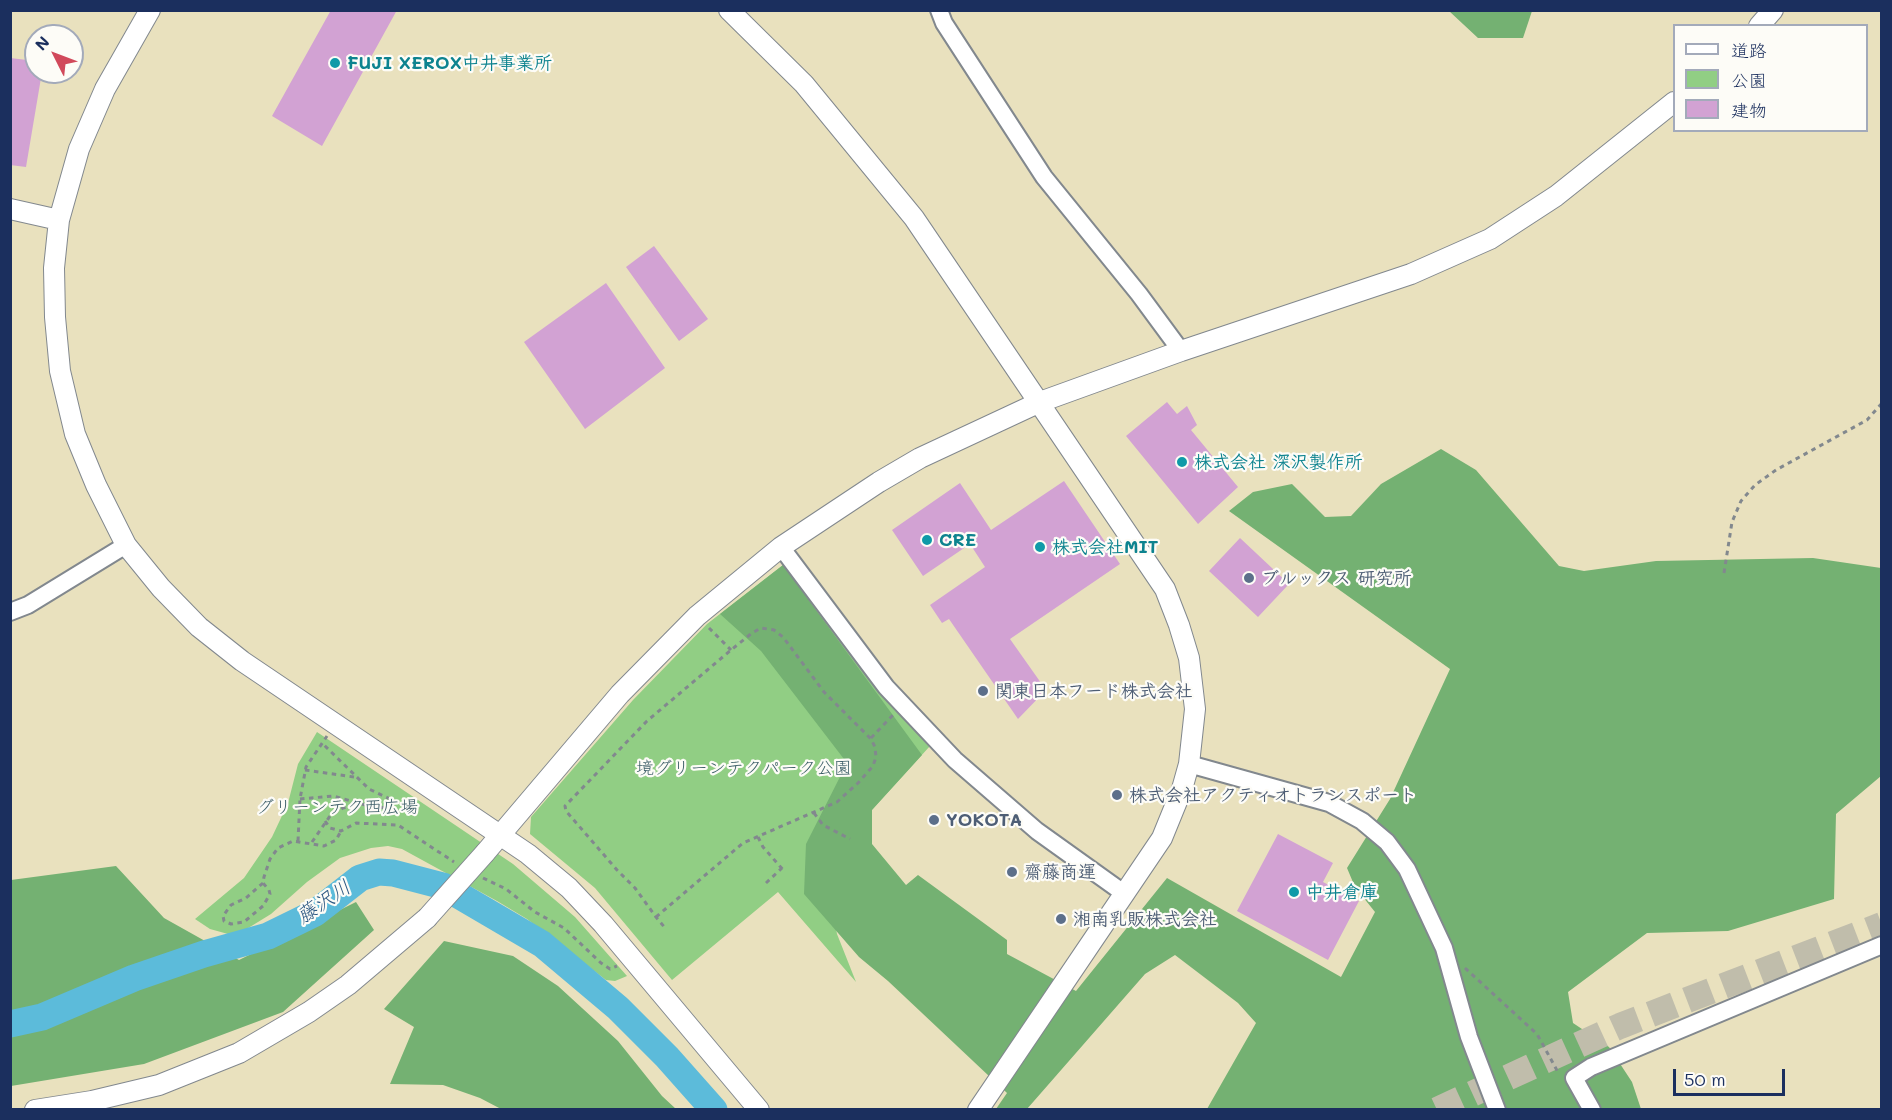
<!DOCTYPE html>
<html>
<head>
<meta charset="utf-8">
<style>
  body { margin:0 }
  #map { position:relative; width:1892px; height:1120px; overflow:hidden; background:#e9e1be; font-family:Mali,"Klee One",sans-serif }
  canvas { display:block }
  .frame { position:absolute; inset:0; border:12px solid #1b2f5e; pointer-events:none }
  .legend { position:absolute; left:1673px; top:24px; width:195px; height:108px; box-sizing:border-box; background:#fdfcf7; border:2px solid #a3aaba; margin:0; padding:8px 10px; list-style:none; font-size:18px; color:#1b2f5e }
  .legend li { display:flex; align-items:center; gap:12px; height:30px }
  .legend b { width:30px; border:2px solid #a3aaba }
  .north { position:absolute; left:24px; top:24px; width:60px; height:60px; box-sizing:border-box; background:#fdfcf7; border:2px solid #a3aaba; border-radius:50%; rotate:312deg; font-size:16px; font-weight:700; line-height:24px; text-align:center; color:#1b2f5e }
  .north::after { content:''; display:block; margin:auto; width:21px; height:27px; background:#d1495b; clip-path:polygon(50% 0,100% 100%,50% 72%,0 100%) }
  .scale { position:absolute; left:1673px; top:1069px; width:112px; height:27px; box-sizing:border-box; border:3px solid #1b2f5e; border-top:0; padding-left:8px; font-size:18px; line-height:21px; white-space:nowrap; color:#1b2f5e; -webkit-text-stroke:4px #fdfcf7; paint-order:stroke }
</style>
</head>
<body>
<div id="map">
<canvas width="1892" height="1120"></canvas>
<div class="frame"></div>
<ul class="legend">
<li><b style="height:8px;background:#fff"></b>道路</li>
<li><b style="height:16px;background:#91ce84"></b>公園</li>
<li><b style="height:16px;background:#d2a2d3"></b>建物</li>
</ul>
<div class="north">N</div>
<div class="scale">50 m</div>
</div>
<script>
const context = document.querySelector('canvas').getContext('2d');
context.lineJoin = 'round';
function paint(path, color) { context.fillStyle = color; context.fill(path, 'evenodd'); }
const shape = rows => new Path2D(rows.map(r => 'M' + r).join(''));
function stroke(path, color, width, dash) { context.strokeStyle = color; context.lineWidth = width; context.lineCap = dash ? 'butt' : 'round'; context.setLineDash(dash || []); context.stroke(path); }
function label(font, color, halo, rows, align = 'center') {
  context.font = font + ' Mali,"Klee One",sans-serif'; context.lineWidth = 4.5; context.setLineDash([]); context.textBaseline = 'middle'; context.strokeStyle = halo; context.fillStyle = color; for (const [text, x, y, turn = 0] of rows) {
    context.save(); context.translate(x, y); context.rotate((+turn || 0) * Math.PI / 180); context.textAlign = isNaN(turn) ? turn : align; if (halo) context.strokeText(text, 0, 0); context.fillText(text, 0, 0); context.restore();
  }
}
paint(shape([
  [783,565,877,687,930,746,859,824,827,875,837,934,856,982,778,892,672,980,595,888,530,834,531,817,633,700,707,624],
  [317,732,513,864,575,917,627,976,615,981,606,980,527,919,497,901,402,849,388,846,371,848,340,858,307,882,271,914,245,930,228,934,210,929,195,919,244,878,272,837,288,803,298,764]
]), '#91ce84');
paint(shape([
  [1449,11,1532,11,1523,38,1478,38],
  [1441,449,1476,470,1559,566,1584,571,1656,561,1813,558,1881,568,1881,776,1836,814,1834,899,1728,931,1647,933,1568,992,1573,1023,1609,1047,1632,1082,1641,1109,1207,1109,1256,1023,1238,1003,1175,955,1145,974,1027,1109,996,1109,1007,1093,888,981,859,957,804,894,806,844,847,763,761,651,720,614,783,565,922,755,872,810,872,844,906,885,918,875,1007,940,1007,954,1076,991,1167,878,1341,977,1375,912,1355,887,1347,868,1390,799,1450,669,1229,511,1253,492,1292,484,1325,517,1351,516,1381,484],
  [116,866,164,918,239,960,356,902,374,930,283,1012,144,1064,11,1086,11,880],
  [444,941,513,956,558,986,618,1041,662,1096,676,1109,501,1109,480,1098,443,1085,390,1084,414,1027,384,1009]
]), '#74b172');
stroke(shape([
  [10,1024,42,1017,134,978,204,954,268,936,315,913,360,878,379,872,393,873,443,886,542,944,618,1008,667,1057,714,1110]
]), '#5cbbda', 27);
paint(shape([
  [331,10,397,10,322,146,272,116],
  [10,58,36,61,36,72,42,72,26,167,10,165],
  [654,246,708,319,679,341,626,267],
  [606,283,665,368,585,429,524,342],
  [1167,402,1177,414,1187,406,1197,425,1191,430,1238,487,1198,524,1126,436],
  [1064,481,1120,564,1010,639,1046,690,1018,719,949,619,942,623,930,605,985,567,970,544,923,576,892,530,960,483,991,530],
  [1240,538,1289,584,1258,617,1209,571],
  [1278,834,1333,863,1323,882,1359,901,1328,960,1237,911]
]), '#d2a2d3');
stroke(shape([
  [1437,1110,1620,1026,1882,925]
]), '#c0bdab', 26, [26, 13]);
const minor = shape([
  [939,10,944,23,1044,177,1139,294,1181,351],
  [781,547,886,687,955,760,1037,831,1125,894],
  [10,612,28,605,126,545],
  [1189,764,1329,803,1362,821,1387,842,1407,869,1444,948,1469,1037,1497,1110],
  [1592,1110,1574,1078,1591,1067,1882,945]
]);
const tertiary = shape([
  [150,10,105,89,79,149,59,220,54,268,55,317,60,371,75,434,96,485,126,545,161,588,199,627,242,661,528,854,569,888,603,924,759,1110],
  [729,10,804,84,914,218,1165,589,1179,625,1189,658,1195,709,1189,764,1182,789,1162,838,978,1110],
  [1759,26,1773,10],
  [10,209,59,220],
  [485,853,620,694,697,616,781,547,879,482,920,458,1040,402,1181,351,1411,274,1490,239,1556,196,1674,102],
  [35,1110,92,1101,159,1085,239,1053,309,1012,348,985,427,918]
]);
stroke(minor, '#82888e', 20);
stroke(tertiary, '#82888e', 22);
stroke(shape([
  [1724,573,1732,522,1741,501,1755,485,1776,470,1867,420,1882,403],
  [709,628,731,650],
  [871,738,893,715],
  [305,770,354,777],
  [300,799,333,796,369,806,387,808,391,804,390,799,369,789,322,743],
  [814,813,823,825,850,839],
  [325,821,330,828,341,831,356,823,398,825,454,862],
  [758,837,763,847,785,872],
  [298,841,300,799,306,767,327,736],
  [312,842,330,816,343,808,358,804],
  [483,878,506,889,535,912,564,928,601,963,610,969,617,966],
  [263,883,246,898,231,905,223,916,224,921,231,924,244,922,263,906,270,894,269,890,263,883,264,877,270,859,278,848,293,841,324,846,336,840,341,831],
  [766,883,782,868],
  [656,917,743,843,837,802,858,783,873,766,876,757,875,747,871,739,824,692,783,637,774,630,761,628,752,633,731,650,647,721,565,806,566,811,617,870,635,888,656,917,666,929],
  [1465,968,1537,1034,1559,1074]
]), '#82888e', 3, [4.5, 4.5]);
stroke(minor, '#fff', 16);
stroke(tertiary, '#fff', 20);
const tertiaryBridge = shape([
  [427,918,485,853]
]);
stroke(tertiaryBridge, '#82888e', 22, []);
stroke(tertiaryBridge, '#fff', 20);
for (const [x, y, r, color] of [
  [335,63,6,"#0f9aa8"],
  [1182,462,6,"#0f9aa8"],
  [927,540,6,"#0f9aa8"],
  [1040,547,6,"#0f9aa8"],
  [1249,578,6,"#5c6f8a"],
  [983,691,6,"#5c6f8a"],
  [1117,795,6,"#5c6f8a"],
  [934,820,6,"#5c6f8a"],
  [1012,872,6,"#5c6f8a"],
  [1294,892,6,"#0f9aa8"],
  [1061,919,6,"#5c6f8a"]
]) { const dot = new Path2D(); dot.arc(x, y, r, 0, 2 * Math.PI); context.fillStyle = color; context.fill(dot); stroke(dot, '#fdfcf7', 2); }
label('bold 18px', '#0d838f', '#fdfcf7', [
  ["FUJI XEROX中井事業所",347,63],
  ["株式会社 深沢製作所",1194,462],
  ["CRE",939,540],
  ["株式会社MIT",1052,547],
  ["中井倉庫",1306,892]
], 'left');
label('bold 18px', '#4e5e75', '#fdfcf7', [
  ["ブルックス 研究所",1261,578],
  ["関東日本フード株式会社",995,691],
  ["株式会社アクティオトランスポート",1129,795],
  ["YOKOTA",946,820],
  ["齋藤商運",1024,872],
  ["湘南乳販株式会社",1073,919]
], 'left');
label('18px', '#3e5f69', '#fdfcf7', [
  ["境グリーンテクパーク公園",744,768],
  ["グリーンテク西広場",337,807]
]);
label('italic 20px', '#2e5983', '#fdfcf7', [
  ["藤沢川",324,902,-34]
]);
</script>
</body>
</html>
